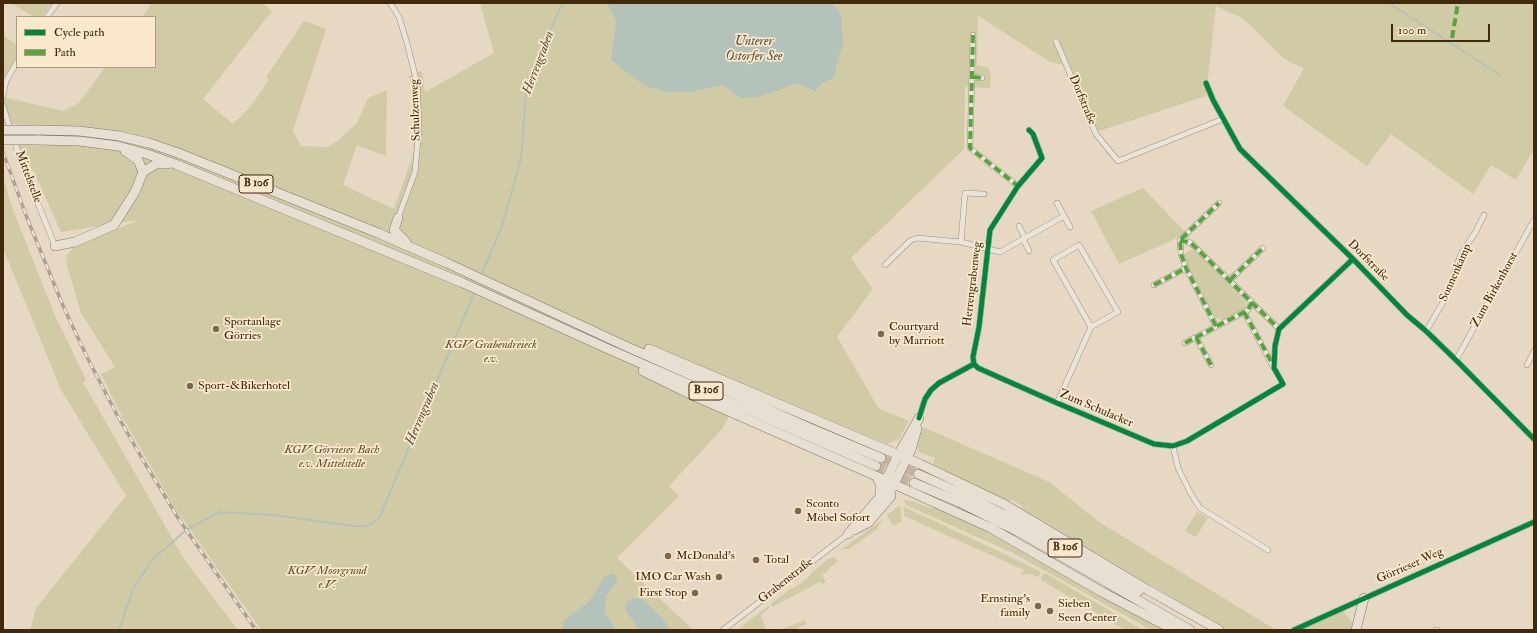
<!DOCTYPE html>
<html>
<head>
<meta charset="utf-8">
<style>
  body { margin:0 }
  #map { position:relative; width:1537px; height:633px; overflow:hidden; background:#e7d8c3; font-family:"IM FELL Double Pica",serif }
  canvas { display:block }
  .frame { position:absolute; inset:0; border:4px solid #412a0c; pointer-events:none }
  .legend { position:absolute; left:16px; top:16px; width:140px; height:52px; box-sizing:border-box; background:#f9e8ce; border:1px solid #af9c80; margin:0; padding:5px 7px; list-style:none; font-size:12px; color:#412a0c }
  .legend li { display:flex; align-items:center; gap:8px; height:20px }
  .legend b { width:20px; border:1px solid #af9c80 }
  .scale { position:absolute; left:1391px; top:24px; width:99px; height:18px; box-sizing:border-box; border:2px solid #412a0c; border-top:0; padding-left:5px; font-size:12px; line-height:14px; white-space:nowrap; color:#412a0c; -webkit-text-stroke:3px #f9e8ce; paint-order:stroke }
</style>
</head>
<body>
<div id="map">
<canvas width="1537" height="633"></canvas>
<div class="frame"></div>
<ul class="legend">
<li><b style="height:5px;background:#00873e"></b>Cycle path</li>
<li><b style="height:5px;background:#55a43e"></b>Path</li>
</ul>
<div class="scale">100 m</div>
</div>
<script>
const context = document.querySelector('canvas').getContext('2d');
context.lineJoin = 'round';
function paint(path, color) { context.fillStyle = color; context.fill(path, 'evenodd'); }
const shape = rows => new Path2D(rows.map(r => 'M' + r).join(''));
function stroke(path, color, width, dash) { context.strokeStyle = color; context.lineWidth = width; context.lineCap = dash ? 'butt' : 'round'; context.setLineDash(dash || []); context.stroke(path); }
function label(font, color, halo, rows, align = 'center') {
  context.font = font + ' "IM FELL Double Pica",serif'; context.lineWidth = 3.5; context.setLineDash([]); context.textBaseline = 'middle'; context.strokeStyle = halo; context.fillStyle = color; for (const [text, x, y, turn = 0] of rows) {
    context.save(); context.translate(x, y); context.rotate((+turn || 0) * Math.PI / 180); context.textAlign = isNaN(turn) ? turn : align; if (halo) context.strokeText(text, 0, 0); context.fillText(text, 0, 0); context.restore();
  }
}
paint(shape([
  [11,3,52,3,42,17,34,17],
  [152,3,262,3,272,11,203,99,233,124,250,107,269,80,266,77,304,21,326,29,293,131,301,146,328,147,340,139,357,123,368,98,387,90,386,156,357,145,343,185,394,209,413,155,415,123,413,88,409,76,422,71,425,92,494,53,480,3,607,3,616,21,615,38,691,92,723,85,741,98,796,84,816,91,823,83,833,78,841,14,832,3,1534,3,1534,149,1516,180,1491,165,1473,194,1391,134,1367,166,1283,106,1304,68,1284,59,1244,19,1216,6,1206,96,1096,132,1067,65,1052,63,978,16,977,65,989,68,991,77,990,88,965,87,964,149,851,258,873,289,837,337,879,409,909,421,899,439,887,444,744,384,723,428,669,486,679,496,617,558,693,630,671,630,664,620,649,605,625,610,640,630,616,630,605,612,607,595,611,589,605,576,588,602,564,620,561,630,261,630,175,508,120,413,101,374,115,367,81,313,66,262,67,255,73,248,138,220,61,232,35,174,18,145,37,145,36,126,10,124,3,108,3,97,63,111,79,103,105,67,155,67,155,17,142,17],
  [3,35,17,45,17,56,3,79],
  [3,178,12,207,54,313,86,380,83,382,184,559,238,630,30,630,36,608,126,496,61,390,3,248],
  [1143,188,1185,232,1171,241,1119,264,1091,211],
  [1190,250,1195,251,1245,302,1246,308,1244,310,1225,320,1218,319,1215,317,1185,259,1185,254],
  [923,427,1049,482,1099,522,1276,630,1268,629,1265,630,1226,630,1023,509,1022,506,1012,500,1008,501,993,495,933,464,935,458,919,452,916,445],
  [904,500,912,501,932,509,933,507,950,511,1171,630,1151,630,1013,553,906,505],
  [900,506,902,522,893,526,887,515,896,508],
  [904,507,1009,556,1041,572,1038,577,1031,574,1021,575,1024,570,904,516],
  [1197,512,1208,518,1196,537,1185,531],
  [883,519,876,530,849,549,842,549],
  [835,557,837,562,822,575,826,582,822,584,820,582,772,607,771,604,790,589,794,588,809,577,811,573,828,559],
  [1045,573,1143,630,1125,630,1041,580,1042,575],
  [768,606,770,608,761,615,766,630,737,630],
  [1341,608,1356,628,1356,630,1294,630],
  [805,620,807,624,793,630,780,630]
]), '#d0cba4');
paint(shape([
  [607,3,832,3,841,14,843,43,833,78,823,83,816,91,796,84,758,97,741,98,723,85,691,92,666,92,645,86,611,60,616,21],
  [611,574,616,575,617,579,616,583,607,595,605,612,616,630,561,630,564,620,588,602,605,576],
  [640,598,649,605,664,620,671,630,640,630,638,628,625,610,626,604,629,599]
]), '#b4c3b9');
stroke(shape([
  [1389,3,1500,75],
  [481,276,502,226,521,159,526,91,556,17,563,3],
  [119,630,133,589,153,559,186,530,220,512,274,515,352,526,365,526,373,523,379,518,475,291]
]), '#b4c3b9', 2);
stroke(shape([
  [881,458,918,474],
  [876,466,914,483]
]), '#c6b59e', 9, [9, 4.5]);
const street = shape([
  [390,3,399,17,407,43,417,83,419,128,415,172,398,218],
  [47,17,57,3],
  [973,35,970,148,1018,186],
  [1056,41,1096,134,1118,161,1223,119],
  [973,77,982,78],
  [1206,83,1213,100,1240,149,1353,259,1407,315,1426,331,1456,360,1534,439],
  [3,96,6,81,17,62],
  [3,106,11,132],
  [14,139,19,156,55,246],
  [1057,203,1070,227],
  [1019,226,1025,238],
  [1023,239,1029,251],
  [1180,240,1191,243,1279,329],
  [961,242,965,193,984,194],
  [885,265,911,240,917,238,961,242,1000,252,1064,216],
  [1230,280,1263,248],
  [1154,285,1186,268],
  [1244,312,1274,368],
  [1216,326,1186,268,1181,254,1180,240,1219,203],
  [1426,331,1445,299,1461,254,1475,233,1484,215],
  [1196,337,1211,365],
  [1185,343,1248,310,1252,302],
  [1456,360,1534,220],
  [974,364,973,357,979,327,990,230,1018,186,1042,158,1033,134,1029,130],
  [1527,365,1534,351],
  [1057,403,1091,327,1118,312,1079,245,1053,260,1091,327],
  [919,418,925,399,931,390,939,383,974,364,978,368,1057,403,1154,444,1173,446,1187,441,1283,384,1274,368,1275,346,1279,329,1353,259],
  [1173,446,1178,468,1191,494,1200,508,1268,550],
  [723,630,848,534],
  [1294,630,1534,522],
  [1436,630,1437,630]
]);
const highway = shape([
  [37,130,79,131,119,136,149,143,178,153,378,233,447,263,621,344,810,428,881,458],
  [37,140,79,141,118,146,147,154,175,164,463,283,606,348,876,466],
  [125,151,138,160,143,172],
  [394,230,406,242],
  [394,230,398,218],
  [55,246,75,242,114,225,135,192,143,172,156,164,168,164],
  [649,349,920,464,1004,504,1148,590,1219,630],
  [643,371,694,396,876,476,880,483,880,497],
  [918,474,965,495,1023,524,1139,591],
  [876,476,991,528,1102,592,1174,630],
  [914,483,959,502,1019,532,1190,630],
  [886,500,911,450,917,428],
  [854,530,869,522,891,496],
  [848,534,880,497,886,480,898,455,919,418],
  [1356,630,1364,598]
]);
stroke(street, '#9b8f7f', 6);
stroke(highway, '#827768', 10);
stroke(street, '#eae3d8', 5);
stroke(highway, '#e7dfd2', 9);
const rail = shape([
  [3,152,27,218,64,308,87,357,116,413,143,460,180,521,256,630]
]);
stroke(rail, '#aba297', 3.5);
stroke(rail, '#f9e8ce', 2, [6]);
const highwayBridge = shape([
  [3,130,37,130],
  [3,140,37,140]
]);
stroke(highwayBridge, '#827768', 10, []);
stroke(highwayBridge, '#e7dfd2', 9);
stroke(shape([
  [973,35,970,148,1018,186],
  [1452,38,1458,3],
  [973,77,982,78],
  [1180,240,1191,243,1279,329],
  [1230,280,1263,248],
  [1154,285,1186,268],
  [1244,312,1273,365],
  [1216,326,1186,268,1181,254,1180,240,1219,203],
  [1196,337,1211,365],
  [1185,343,1248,310,1252,302]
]), '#55a43e', 4, [8, 4]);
stroke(shape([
  [1206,83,1213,100,1240,149,1353,259,1407,315,1426,331,1456,360,1534,439],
  [974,364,973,357,979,327,990,230,1018,186,1042,158,1033,134,1029,130],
  [919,418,925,399,931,390,939,383,974,364,978,368,1057,403,1154,444,1173,446,1187,441,1283,384,1274,368,1275,346,1279,329,1353,259],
  [1294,630,1534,522]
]), '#00873e', 5);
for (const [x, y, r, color] of [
  [216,329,4,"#7b674c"],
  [881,334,4,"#7b674c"],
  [190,386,4,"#7b674c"],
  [798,511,4,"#7b674c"],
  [668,556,4,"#7b674c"],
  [756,560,4,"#7b674c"],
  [719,577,4,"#7b674c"],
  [695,593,4,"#7b674c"],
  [1038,606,4,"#7b674c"],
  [1050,611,4,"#7b674c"]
]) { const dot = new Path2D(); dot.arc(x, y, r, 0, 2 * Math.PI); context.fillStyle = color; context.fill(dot); stroke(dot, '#f9e8ce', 1.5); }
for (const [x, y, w] of [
  [256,184,34],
  [706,391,34],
  [1065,548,34]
]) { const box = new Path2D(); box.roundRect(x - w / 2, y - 9, w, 18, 3); context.fillStyle = '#f9e8ce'; context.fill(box); stroke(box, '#412a0c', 1); }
label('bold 11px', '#412a0c', null, [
  ["B 106",256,184],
  ["B 106",706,391],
  ["B 106",1065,548]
]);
label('12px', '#412a0c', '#f9e8ce', [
  ["Dorfstraße",1082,100,67],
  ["Schulzenweg",416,110,-92],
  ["Mittelstelle",28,177,69],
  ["Dorfstraße",1368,261,45],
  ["Sonnenkamp",1456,273,-66],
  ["Herrengrabenweg",973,284,-83],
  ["Zum Birkenhorst",1495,290,-61],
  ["Zum Schulacker",1096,409,23],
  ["Görrieser Weg",1410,566,-24],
  ["Grabenstraße",786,581,-38]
]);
label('12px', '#412a0c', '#f9e8ce', [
  ["Sportanlage",224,322],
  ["Görries",224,336],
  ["Courtyard",889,327],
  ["by Marriott",889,341],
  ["Sport-&Bikerhotel",198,386],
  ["Sconto",806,504],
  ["Möbel Sofort",806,518],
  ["McDonald's",676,556],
  ["Total",764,560],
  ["IMO Car Wash",711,577,"right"],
  ["First Stop",687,593,"right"],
  ["Ernsting's",1030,599,"right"],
  ["family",1030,613,"right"],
  ["Sieben",1058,604],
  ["Seen Center",1058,618]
], 'left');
label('italic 12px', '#60502c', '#f9e8ce', [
  ["KGV Grabendreieck",491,345],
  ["e.v.",491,359],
  ["KGV Görrieser Bach",332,450],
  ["e.v. Mittelstelle",332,464],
  ["KGV Moorgrund",327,571],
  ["e.V.",327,585]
]);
label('italic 13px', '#584e36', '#f9e8ce', [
  ["Unterer",754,42],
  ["Ostorfer See",754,57],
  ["Herrengraben",539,63,-69],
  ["Herrengraben",423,414,-67]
]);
</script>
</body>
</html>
